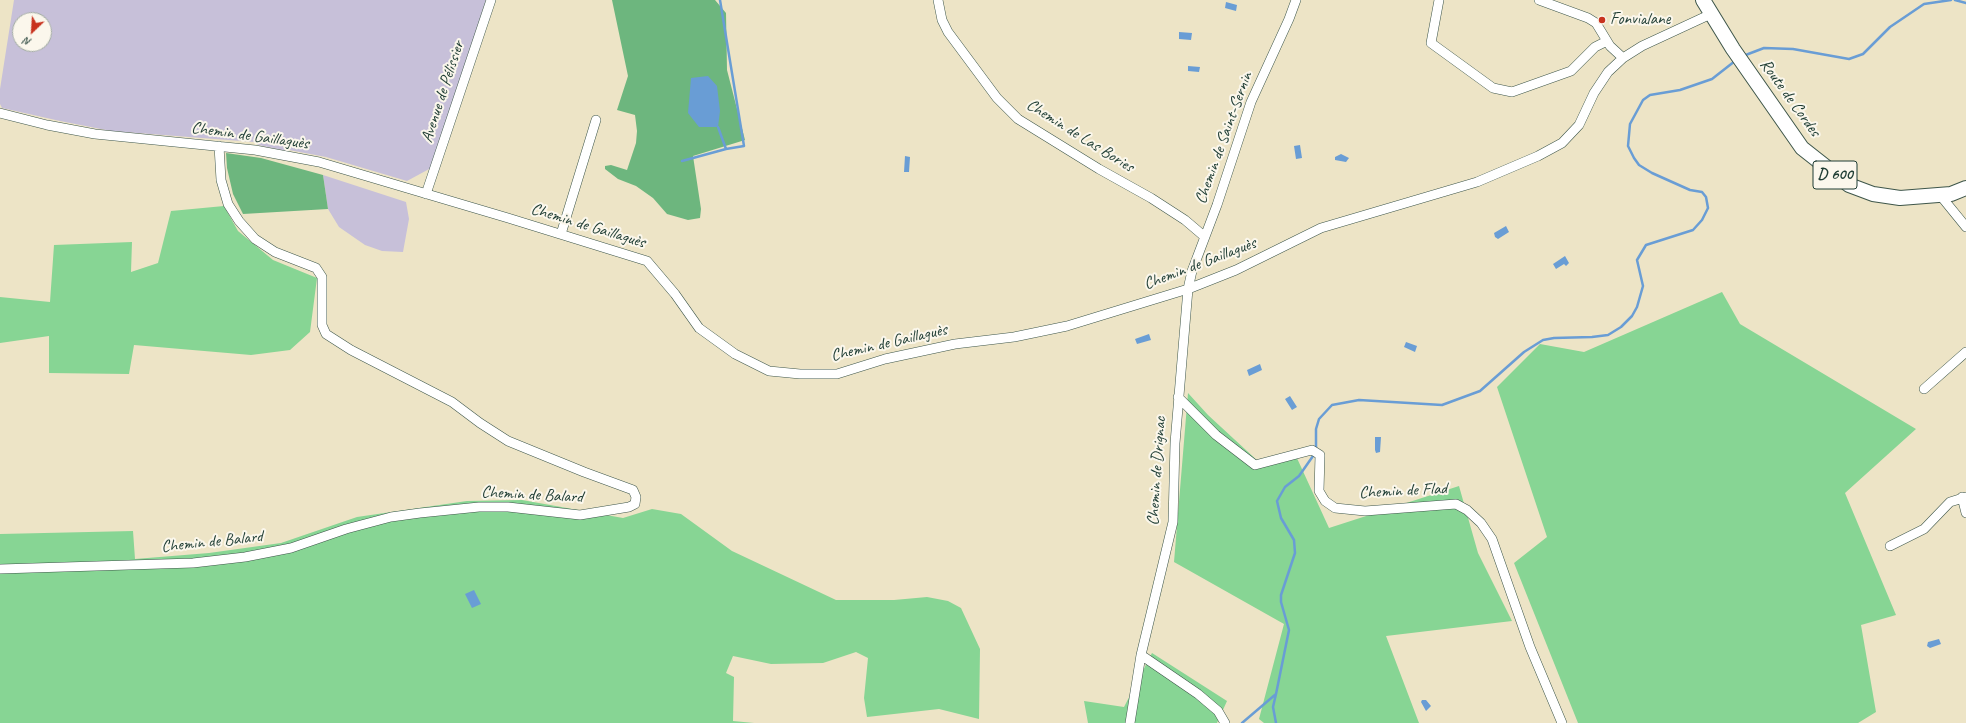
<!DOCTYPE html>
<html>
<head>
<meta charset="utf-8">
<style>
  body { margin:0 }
  #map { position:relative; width:1966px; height:723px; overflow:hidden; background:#ede4c6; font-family:Caveat,sans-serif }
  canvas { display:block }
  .north { position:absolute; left:12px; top:12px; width:40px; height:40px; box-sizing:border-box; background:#fbf7ec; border:1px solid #a3ada2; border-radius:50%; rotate:205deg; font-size:11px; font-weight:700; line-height:16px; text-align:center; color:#1f3d34 }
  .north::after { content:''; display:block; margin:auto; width:14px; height:18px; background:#c8321e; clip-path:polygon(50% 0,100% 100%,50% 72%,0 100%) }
</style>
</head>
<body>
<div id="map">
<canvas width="1966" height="723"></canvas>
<div class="north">N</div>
</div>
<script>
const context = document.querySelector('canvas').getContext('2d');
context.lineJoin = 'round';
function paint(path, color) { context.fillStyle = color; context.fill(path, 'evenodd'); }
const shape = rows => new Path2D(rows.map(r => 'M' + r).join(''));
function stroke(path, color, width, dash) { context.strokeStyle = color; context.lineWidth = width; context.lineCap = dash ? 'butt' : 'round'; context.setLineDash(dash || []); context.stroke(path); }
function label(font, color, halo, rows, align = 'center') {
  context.font = font + ' Caveat,sans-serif'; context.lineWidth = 4; context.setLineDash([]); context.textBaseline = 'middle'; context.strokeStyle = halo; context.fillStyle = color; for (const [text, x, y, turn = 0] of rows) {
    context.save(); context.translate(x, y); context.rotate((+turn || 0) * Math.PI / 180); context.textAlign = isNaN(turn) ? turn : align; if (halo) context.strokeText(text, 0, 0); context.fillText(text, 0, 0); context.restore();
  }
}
paint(shape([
  [14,0,486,0,431,168,407,181,326,157,289,150,287,151,258,145,254,142,111,131,60,121,2,108,0,104,0,89],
  [20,20,44,20,44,44,20,44],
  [323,175,406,202,409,219,403,252,382,251,365,245,339,227,328,209]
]), '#c7c0d9');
paint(shape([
  [224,206,238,231,273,260,317,278,310,332,290,350,251,355,134,345,129,374,49,373,49,336,0,343,0,297,50,302,54,245,132,242,131,272,158,263,171,211],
  [1722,292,1740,324,1916,429,1845,493,1896,615,1861,625,1876,712,1858,723,1578,723,1514,563,1547,537,1497,387,1540,344,1584,352],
  [1188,393,1208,415,1260,463,1296,456,1329,528,1459,486,1478,553,1512,621,1386,636,1419,723,1264,723,1259,719,1284,624,1174,562],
  [522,500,623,518,652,509,681,514,732,551,836,600,894,600,927,597,948,601,961,608,980,649,979,719,939,709,867,717,864,698,868,658,856,652,823,663,771,664,733,656,726,673,734,677,733,721,754,723,0,723,0,534,133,531,135,559,209,553,281,543,357,517,467,501],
  [1152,653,1227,701,1217,723,1088,723,1084,701,1124,707]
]), '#87d594');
paint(shape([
  [612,0,715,0,726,13,727,70,745,140,693,156,701,209,700,218,688,220,667,214,653,198,636,186,618,179,605,169,605,166,611,165,627,170,636,143,637,131,635,115,617,110,628,76],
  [226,153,261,158,323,175,328,209,243,214,233,194,227,168]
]), '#6db67e');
paint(shape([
  [1226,2,1237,5,1236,11,1225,8],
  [1179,32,1192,33,1191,40,1179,39],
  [1188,66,1200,67,1199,72,1188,71],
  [708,76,717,86,720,111,718,127,699,127,688,113,691,78],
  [1300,145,1302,158,1296,159,1294,146],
  [1341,154,1349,158,1346,162,1335,160,1335,157],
  [905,156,910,157,909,172,904,172],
  [1506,226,1509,232,1498,239,1495,237,1494,233],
  [1565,256,1569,263,1566,266,1564,264,1556,269,1553,264],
  [1149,334,1151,340,1137,344,1135,339],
  [1406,342,1417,346,1415,352,1404,347],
  [1260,364,1262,370,1249,376,1247,370],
  [1290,396,1297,407,1292,410,1285,399],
  [1375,437,1381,437,1380,452,1376,453,1375,450],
  [474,590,481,604,472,608,465,594],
  [1939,639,1941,644,1930,648,1927,646,1928,642],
  [1422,700,1426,700,1431,706,1426,711,1421,702]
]), '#699dd5');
stroke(shape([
  [720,0,744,146,726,149],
  [1955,0,1966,3],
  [1743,56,1764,48,1793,49,1849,59,1863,54,1890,27,1924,4,1951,0],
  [682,161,726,149,718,127],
  [1316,449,1316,429,1319,419,1332,405,1359,400,1442,405,1480,391,1524,352,1543,340,1554,338,1592,337,1608,335,1621,327,1632,316,1637,307,1643,286,1637,260,1646,245,1693,230,1702,220,1708,208,1706,197,1702,192,1690,190,1652,173,1639,165,1634,158,1628,146,1630,124,1643,100,1650,95,1680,90,1712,79,1735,61],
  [1276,694,1273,707,1276,723],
  [1242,723,1276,694,1289,630,1281,602,1281,595,1295,553,1294,540,1281,518,1277,501,1285,487,1299,476,1313,456]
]), '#699dd5', 2.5);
const street = shape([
  [938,0,942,20,948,32,997,98,1018,119,1099,169,1151,198,1185,220,1205,237],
  [1439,0,1431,43,1493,88,1512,92,1571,71,1595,47,1607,41],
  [1539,0,1588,18,1596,23,1610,46,1623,58],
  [0,113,47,125,95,134,255,150,319,162,508,218,647,261,675,294,699,328,735,354,769,371,800,374,837,374,885,359,955,344,1014,337,1067,326,1188,289,1236,270,1321,228,1477,182,1538,156,1562,143,1579,125,1594,93,1608,72,1623,58,1642,46,1711,14],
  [426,194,491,0],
  [1940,195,1966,227],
  [561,234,596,120],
  [1924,389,1966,352],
  [1178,397,1216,435,1255,465,1312,450,1320,455,1319,491,1325,501,1335,508,1365,511,1456,504,1467,510,1481,523,1492,539,1530,647,1562,723],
  [1962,497,1966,513],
  [1890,546,1924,529,1950,502,1966,497],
  [0,569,193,563,245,557,291,548,346,529,391,517,420,513,479,507,508,507,580,515,629,507,635,504,636,497,633,490,584,472,508,441,480,423,452,402,351,350,326,334,322,325,322,277,316,268,275,252,255,239,239,221,228,204,221,180,219,146],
  [1141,655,1198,694,1218,711,1225,723],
  [1130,723,1141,655,1173,522,1175,443,1188,289,1192,271,1217,205,1251,102,1289,19,1296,0]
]);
const primary = shape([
  [1703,0,1733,49,1802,148,1849,185,1873,194,1900,198,1951,194,1966,188]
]);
stroke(street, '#3e564a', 10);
stroke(primary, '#3e564a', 16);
stroke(street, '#fff', 9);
stroke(primary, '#fff', 14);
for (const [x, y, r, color] of [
  [1602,20,4,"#c8321e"]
]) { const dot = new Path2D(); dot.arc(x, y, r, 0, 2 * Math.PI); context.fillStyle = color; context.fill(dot); stroke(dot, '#fbf7ec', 1.5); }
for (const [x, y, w] of [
  [1835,175,44]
]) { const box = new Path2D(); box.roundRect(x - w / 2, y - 14, w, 28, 3); context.fillStyle = '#fbf7ec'; context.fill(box); stroke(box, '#1f3d34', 1); }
label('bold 16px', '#1f3d34', null, [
  ["D 600",1835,175]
]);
label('17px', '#1f3d34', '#fbf7ec', [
  ["Fonvialane",1610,20]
], 'left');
label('17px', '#1f3d34', '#fbf7ec', [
  ["Avenue de Pélissier",443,92,-72],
  ["Route de Cordes",1790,98,54],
  ["Chemin de Gaillaguès",250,136,8],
  ["Chemin de Las Bories",1080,136,32],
  ["Chemin de Saint-Sernin",1224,138,-70],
  ["Chemin de Gaillaguès",588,226,17],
  ["Chemin de Gaillaguès",1200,264,-21],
  ["Chemin de Gaillaguès",889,343,-13],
  ["Chemin de Drignac",1157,471,-86],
  ["Chemin de Flad",1403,491,-3],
  ["Chemin de Balard",532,495,3],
  ["Chemin de Balard",212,542,-6]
]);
</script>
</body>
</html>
